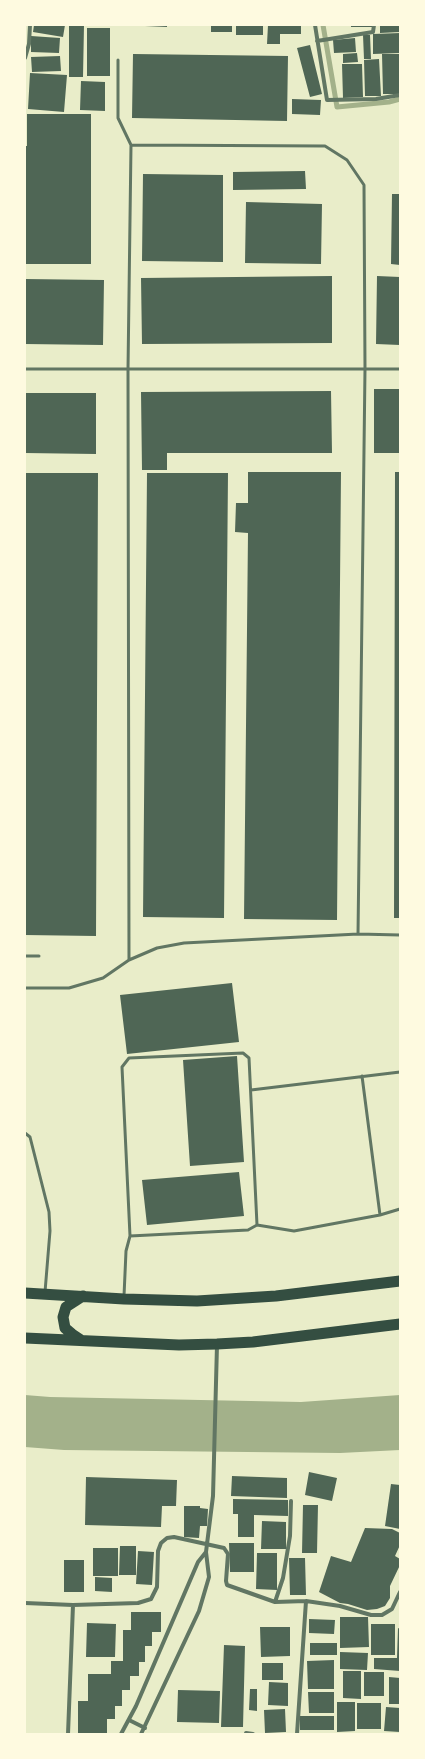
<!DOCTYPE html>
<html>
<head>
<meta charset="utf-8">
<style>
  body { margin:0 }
  #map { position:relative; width:425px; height:1759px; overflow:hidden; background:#e9edc9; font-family:Helvetica,sans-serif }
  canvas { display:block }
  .frame { position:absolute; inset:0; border:26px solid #fefae0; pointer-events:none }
</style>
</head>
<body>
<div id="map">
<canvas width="425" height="1759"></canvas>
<div class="frame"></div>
</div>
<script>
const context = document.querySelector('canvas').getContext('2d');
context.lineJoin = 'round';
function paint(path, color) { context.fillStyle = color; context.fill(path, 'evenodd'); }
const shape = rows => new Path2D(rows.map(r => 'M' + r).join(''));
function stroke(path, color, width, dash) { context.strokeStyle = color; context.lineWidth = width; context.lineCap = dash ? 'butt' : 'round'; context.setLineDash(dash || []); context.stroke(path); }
paint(shape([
  [25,1395,50,1397,301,1402,400,1395,400,1450,340,1453,64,1450,25,1447]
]), '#a3b18a');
stroke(shape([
  [323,25,337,107,389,102,400,99]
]), '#a3b18a', 5);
paint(shape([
  [34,25,65,25,63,37,33,32],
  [69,25,84,25,83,77,69,77],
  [145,25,167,25,167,27,145,26],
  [211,25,232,25,232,32,211,32],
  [236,25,263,25,263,35,236,35],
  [268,25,301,25,301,34,280,34,280,44,267,44],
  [351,25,372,25,372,27,351,27],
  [380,25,400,25,400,32,380,33],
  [87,28,110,28,110,76,87,76],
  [400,33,400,53,373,54,373,34],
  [363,35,370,35,371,59,364,59],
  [31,36,60,38,59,53,31,52],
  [355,38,356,52,334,53,333,40],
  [310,45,322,94,310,97,297,48],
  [357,53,358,62,343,63,343,54],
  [133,54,288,56,287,121,132,118],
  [382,54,400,54,400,94,383,94],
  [60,56,61,71,32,72,31,57],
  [379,59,381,96,365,96,364,60],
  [342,64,362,64,363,97,343,98],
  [30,73,67,75,64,112,28,109],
  [81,81,105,82,105,111,80,110],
  [292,99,321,100,320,115,292,114],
  [27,114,91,114,91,264,25,264,25,146,27,146],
  [305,171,306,189,233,190,233,172],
  [143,174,223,175,223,262,142,261],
  [392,194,400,194,400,265,391,264],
  [246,202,322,204,321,264,245,263],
  [332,276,332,343,142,344,141,278],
  [377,276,400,277,400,345,376,344],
  [25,279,104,280,103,345,25,344],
  [374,389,400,389,400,453,374,453],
  [331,391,332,453,167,453,167,470,142,470,141,392],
  [25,393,96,393,96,454,25,453],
  [248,472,341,472,337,920,244,919,248,533,235,532,236,503,248,503],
  [395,472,400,472,400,918,394,918],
  [25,473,98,473,96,936,25,935],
  [147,473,228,473,224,918,143,917],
  [232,983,239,1042,127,1054,120,995],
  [237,1056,244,1162,190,1166,183,1060],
  [239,1172,244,1216,147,1225,142,1180],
  [309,1472,337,1478,332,1501,305,1495],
  [232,1476,287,1478,287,1498,231,1496],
  [86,1477,177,1480,176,1506,162,1506,161,1527,85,1525],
  [391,1484,400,1485,400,1529,385,1526],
  [233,1499,288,1500,288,1516,254,1515,254,1537,238,1537,238,1514,233,1514],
  [303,1505,318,1505,317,1553,302,1553],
  [184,1506,200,1506,200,1508,208,1509,207,1526,200,1526,199,1538,184,1537],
  [262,1521,286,1522,286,1549,261,1549],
  [365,1528,392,1529,400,1533,400,1545,395,1556,400,1559,400,1565,390,1586,390,1598,385,1606,377,1609,367,1610,348,1604,340,1603,319,1592,331,1556,351,1562],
  [229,1543,254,1543,254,1572,230,1572],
  [120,1546,136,1546,136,1575,119,1575],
  [93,1548,118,1548,118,1576,93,1576],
  [138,1551,154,1552,152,1585,136,1584],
  [257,1553,277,1553,277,1590,256,1589],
  [289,1558,305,1558,306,1595,290,1595],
  [64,1560,84,1560,84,1592,64,1592],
  [95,1577,112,1578,112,1592,95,1591],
  [131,1612,161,1612,161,1632,152,1632,152,1646,145,1646,145,1662,139,1662,139,1676,130,1676,130,1690,122,1690,122,1706,115,1706,115,1719,107,1719,107,1734,78,1734,78,1701,88,1701,88,1674,111,1674,111,1661,123,1661,123,1630,131,1630],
  [340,1617,368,1617,369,1647,340,1648],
  [309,1619,335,1620,334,1634,309,1633],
  [87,1623,116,1624,115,1657,86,1657],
  [371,1624,395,1624,395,1655,371,1655],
  [260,1627,290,1627,290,1656,261,1657],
  [398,1628,400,1629,400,1671,374,1669,374,1658,397,1658],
  [310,1643,337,1643,337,1655,310,1655],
  [224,1645,245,1646,243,1727,221,1727],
  [340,1652,368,1653,367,1670,340,1669],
  [334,1660,334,1689,308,1689,307,1661],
  [262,1663,283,1663,283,1680,262,1680],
  [343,1671,361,1671,361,1699,343,1698],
  [364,1672,384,1672,384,1696,364,1696],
  [389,1677,400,1678,400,1704,389,1704],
  [269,1682,288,1683,288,1706,268,1705],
  [250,1689,257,1689,257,1711,249,1710],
  [178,1690,220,1691,219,1723,177,1722],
  [308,1692,334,1692,334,1713,309,1713],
  [337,1702,355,1702,355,1731,337,1732],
  [357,1703,381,1703,381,1729,357,1729],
  [386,1707,400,1708,400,1732,384,1731],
  [285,1709,286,1732,265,1733,264,1710],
  [300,1716,334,1716,334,1730,300,1730]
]), '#4f6655');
stroke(shape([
  [118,60,118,118,131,145,128,369,129,960],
  [131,145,325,146,347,160,364,185,365,369,358,934],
  [25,369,400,369],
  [25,956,39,956],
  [25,988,69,988,103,978,129,960,157,948,184,943,358,934,400,935],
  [362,1076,380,1215],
  [251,1090,400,1072],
  [25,1133,30,1137,49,1212,50,1231,45,1292],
  [257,1225,294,1231,380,1215,400,1209],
  [124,1296,126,1251,130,1236,122,1067,129,1058,243,1053,249,1058,257,1225,248,1230,130,1236]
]), '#617663', 3);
stroke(shape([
  [315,25,327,100,376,99,400,95],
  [317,41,373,32,374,25],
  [25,58,29,44,30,25],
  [275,1602,283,1578,290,1536,291,1501],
  [25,1603,73,1605,138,1603,151,1599,157,1587,158,1551,161,1543,167,1538,174,1537,224,1548,228,1554,226,1581,227,1585,275,1602,306,1601,340,1606,371,1615,382,1615,392,1609,400,1592],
  [129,1720,145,1728],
  [246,1733,253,1734],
  [68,1734,73,1605],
  [121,1734,136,1706,198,1562,206,1552],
  [141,1734,199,1611,209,1577,206,1552,213,1496,217,1345],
  [297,1734,306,1601]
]), '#617663', 4);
stroke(shape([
  [25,1293,124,1299,197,1301,276,1296,400,1281],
  [25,1338,179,1345,217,1344,253,1342,400,1324],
  [81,1340,72,1334,65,1328,63,1317,66,1307,83,1296]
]), '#344e41', 11);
</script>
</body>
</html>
